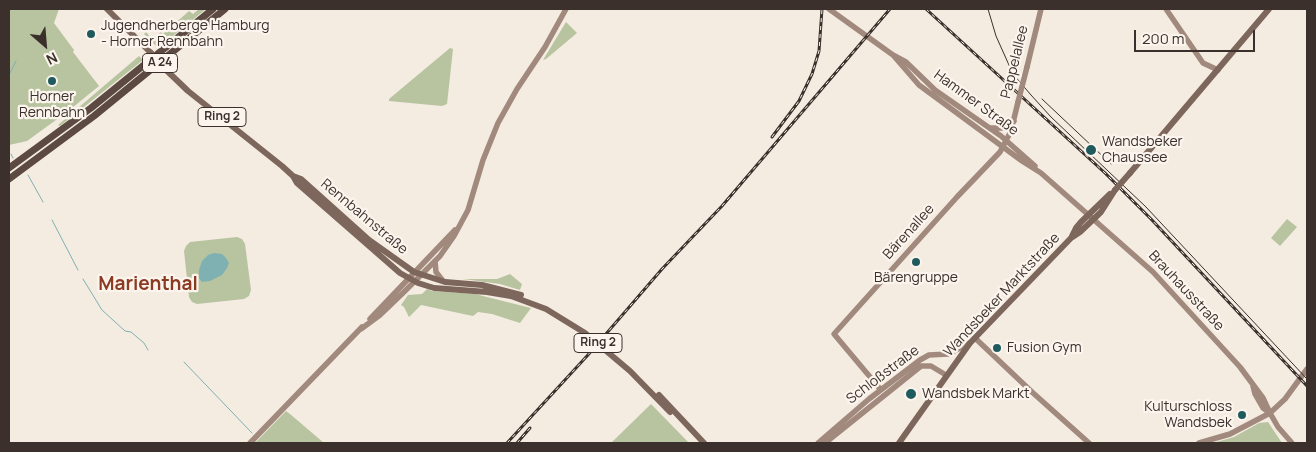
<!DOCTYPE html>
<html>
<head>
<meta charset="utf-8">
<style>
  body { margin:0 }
  #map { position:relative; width:1316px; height:452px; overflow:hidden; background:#f4ebe1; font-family:Manrope,sans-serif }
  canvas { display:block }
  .frame { position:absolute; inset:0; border:10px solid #3b302b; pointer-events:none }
  .north { position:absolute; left:20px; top:20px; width:50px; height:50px; -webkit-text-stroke:4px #fbf5ee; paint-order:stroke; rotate:153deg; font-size:14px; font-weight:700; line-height:20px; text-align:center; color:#3b302b }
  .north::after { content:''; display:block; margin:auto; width:18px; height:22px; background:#3b302b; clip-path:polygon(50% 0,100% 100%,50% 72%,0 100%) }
  .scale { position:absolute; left:1134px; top:30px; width:121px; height:22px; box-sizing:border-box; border:2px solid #3b302b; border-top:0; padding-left:6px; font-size:15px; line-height:18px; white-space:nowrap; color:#3b302b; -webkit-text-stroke:4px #fbf5ee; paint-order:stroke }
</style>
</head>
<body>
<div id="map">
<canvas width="1316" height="452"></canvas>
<div class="frame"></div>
<div class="north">N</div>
<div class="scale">200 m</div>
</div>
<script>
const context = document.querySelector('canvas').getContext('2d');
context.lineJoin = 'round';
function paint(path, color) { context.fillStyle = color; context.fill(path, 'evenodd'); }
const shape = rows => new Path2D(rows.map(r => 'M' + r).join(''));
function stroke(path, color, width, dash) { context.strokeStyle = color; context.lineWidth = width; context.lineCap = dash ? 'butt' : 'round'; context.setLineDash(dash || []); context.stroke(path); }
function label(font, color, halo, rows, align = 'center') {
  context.font = font + ' Manrope,sans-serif'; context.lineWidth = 4.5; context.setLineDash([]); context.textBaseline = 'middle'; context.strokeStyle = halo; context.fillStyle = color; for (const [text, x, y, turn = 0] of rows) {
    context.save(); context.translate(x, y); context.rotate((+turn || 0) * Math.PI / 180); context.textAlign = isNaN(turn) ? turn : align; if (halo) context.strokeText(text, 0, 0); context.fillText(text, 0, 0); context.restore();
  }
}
paint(shape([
  [9,9,59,9,54,23,74,50,73,52,99,86,67,112,27,141,9,145],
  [199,9,206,9,158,48,144,34,146,32,152,39,161,32,163,34,189,11,193,14],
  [566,22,577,33,546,59,543,60],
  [450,48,453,49,447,104,442,106,389,101,389,99],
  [139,56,143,60,60,126,58,125],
  [1287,219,1297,227,1280,246,1271,238],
  [237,237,242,239,245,244,251,290,249,296,244,299,197,304,192,302,189,297,184,251,186,246,190,242],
  [510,274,522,284,520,290,500,284,463,279,497,279],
  [427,289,432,291,475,294,531,308,520,323,492,314,478,312,473,316,421,305,409,317,404,307,401,305,408,295,422,294],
  [651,404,689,443,611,443],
  [286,411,290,414,324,443,255,443],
  [1268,422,1282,443,1213,443,1234,437,1259,423]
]), '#b8c4a0');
paint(shape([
  [214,253,222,254,226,258,229,263,227,268,222,275,210,281,202,282,199,278,199,270,202,261,208,255]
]), '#7fb0b2');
stroke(shape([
  [9,75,16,61],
  [11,154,13,158],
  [28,175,43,202],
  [52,220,78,270],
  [83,279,102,310,125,331,131,332,144,343,148,350],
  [184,362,252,433]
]), '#7fb0b2', 1);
stroke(shape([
  [829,9,893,55,906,62,935,90,1001,136,1035,166],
  [1166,9,1203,63,1218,70],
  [893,55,919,85,1022,161,1041,173,1153,272,1240,367,1263,398,1270,413,1278,427,1292,443],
  [1027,67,1041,9],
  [991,128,1002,128,1014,121],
  [435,261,436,272,443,281],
  [370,319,455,230],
  [361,329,380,315,405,291,440,256,454,236,468,210,483,160,498,123,517,89,545,47,566,9],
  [975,338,1032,392,1089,443],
  [1253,386,1255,394,1263,408,1270,413],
  [881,390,834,334,957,197,1000,152,1011,131,1018,102],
  [250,443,362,327],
  [818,443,869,399,920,360,929,355,948,354,970,343],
  [825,443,921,366,931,366,946,375],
  [1199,443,1230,434,1270,413,1285,399,1307,369]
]), '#a18a7d', 5.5);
stroke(shape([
  [107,9,151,53],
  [163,67,188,91,282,166,293,176,297,183,400,273,418,283,434,288,487,292,511,296],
  [1130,173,1269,9],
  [293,176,301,179,369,240,414,272,445,282,482,285,521,295],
  [1072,236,1076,228,1081,222,1110,194],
  [659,395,704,443],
  [899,443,970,343,1071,238,1080,232,1101,212,1115,190]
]), '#7d675c', 6);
stroke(shape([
  [9,168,91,108,213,9],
  [9,179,94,116,225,9]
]), '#5c4a42', 7);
stroke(shape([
  [988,9,996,36,1013,74,1031,95,1051,117,1146,207,1307,379],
  [1042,99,1111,164]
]), '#3b302b', 1);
const rail = shape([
  [926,9,1105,173,1151,219,1307,386],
  [772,137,799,101,812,74,819,51,822,9],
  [507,443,587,356,662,269,722,206,890,9],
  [517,443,530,428]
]);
stroke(rail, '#3b302b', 3);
stroke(rail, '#fbf5ee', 1, [4]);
stroke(shape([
  [1018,102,1027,67]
]), '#a18a7d', 5.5);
stroke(shape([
  [151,53,163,67],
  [1115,190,1130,173],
  [511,296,546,309,585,333,630,371,670,412]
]), '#7d675c', 6);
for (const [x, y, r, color] of [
  [91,34,5,"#1f5a5e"],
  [52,81,5,"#1f5a5e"],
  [1091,150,6,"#1f5a5e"],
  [916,262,5,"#1f5a5e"],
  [997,348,5,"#1f5a5e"],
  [911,394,6,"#1f5a5e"],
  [1242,415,5,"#1f5a5e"]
]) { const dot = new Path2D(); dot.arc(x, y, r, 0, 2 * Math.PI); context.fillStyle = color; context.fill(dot); stroke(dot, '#fbf5ee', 2); }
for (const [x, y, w] of [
  [160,63,35],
  [222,117,48],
  [598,343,48]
]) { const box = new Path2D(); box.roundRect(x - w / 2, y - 9.5, w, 19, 4); context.fillStyle = '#fbf5ee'; context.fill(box); stroke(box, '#3b302b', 1); }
label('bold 12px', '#3b302b', null, [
  ["A 24",160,63],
  ["Ring 2",222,117],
  ["Ring 2",598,343]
]);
label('14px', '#3b302b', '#fbf5ee', [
  ["Jugendherberge Hamburg",101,26],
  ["- Horner Rennbahn",101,42],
  ["Horner",52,97,"center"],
  ["Rennbahn",52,113,"center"],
  ["Wandsbeker",1102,142],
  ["Chaussee",1102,158],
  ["Bärengruppe",916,278,"center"],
  ["Fusion Gym",1007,348],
  ["Wandsbek Markt",922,394],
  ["Kulturschloss",1232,407,"right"],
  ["Wandsbek",1232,423,"right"]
], 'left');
label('14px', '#3b302b', '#fbf5ee', [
  ["Pappelallee",1015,62,-76],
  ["Hammer Straße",976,103,36],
  ["Rennbahnstraße",364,217,40],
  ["Bärenallee",909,232,-48],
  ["Brauhausstraße",1186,291,47],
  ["Wandsbeker Marktstraße",1002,295,-47],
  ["Schloßstraße",883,375,-37]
]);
label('bold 19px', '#8c3b22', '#fbf5ee', [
  ["Marienthal",148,285]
]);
</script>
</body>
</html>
